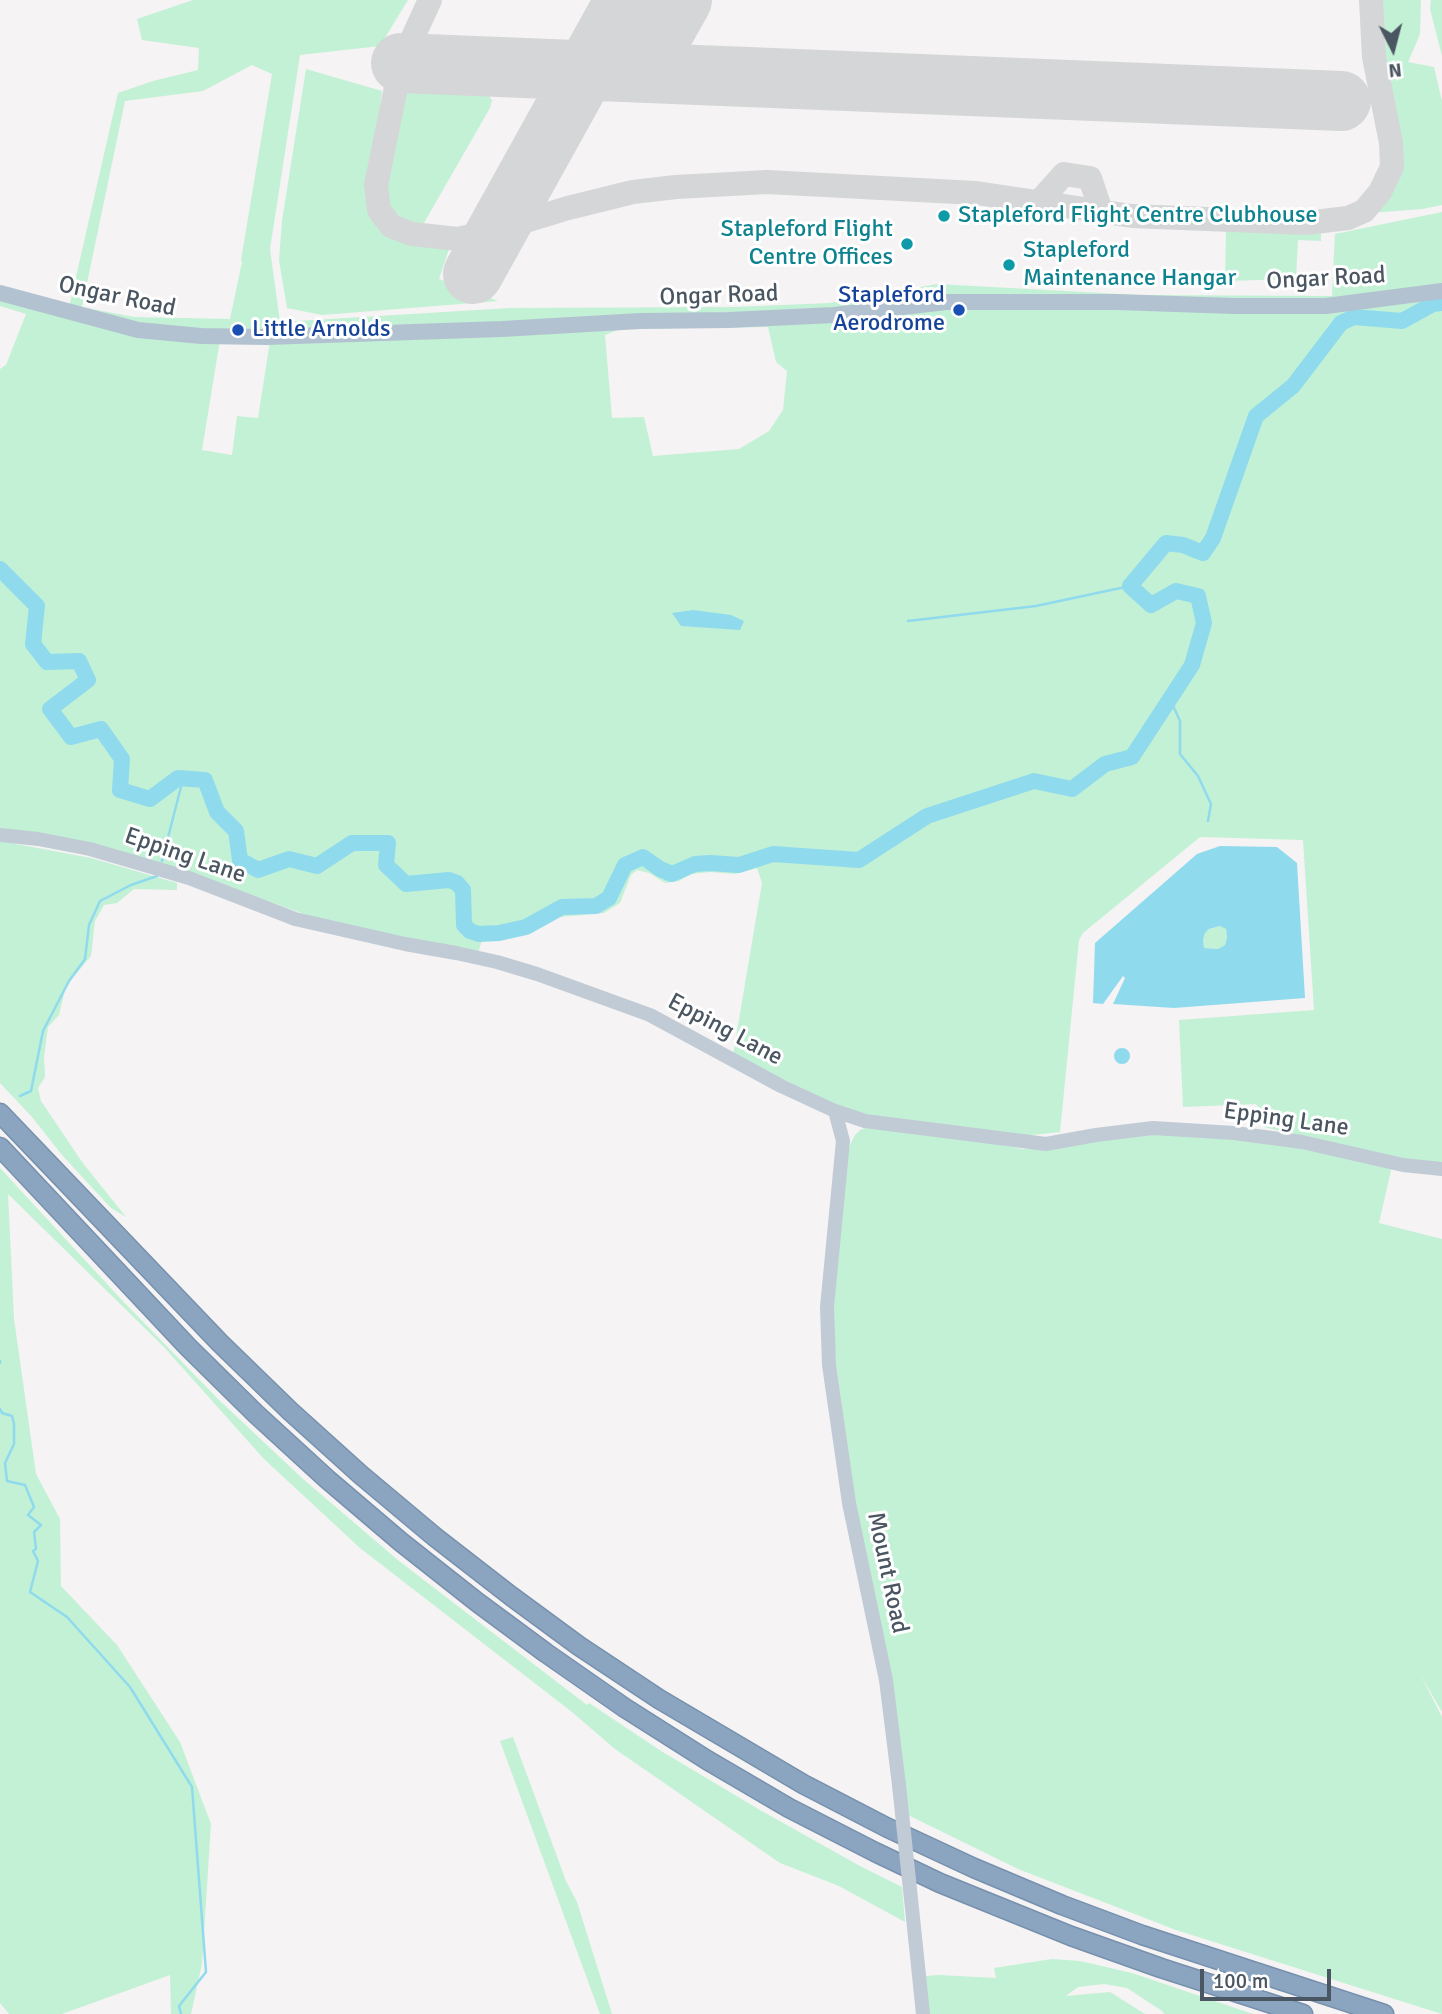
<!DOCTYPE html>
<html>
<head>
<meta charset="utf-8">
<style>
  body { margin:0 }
  #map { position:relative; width:1442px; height:2014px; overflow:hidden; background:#f5f3f3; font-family:Signika,sans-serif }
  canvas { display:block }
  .north { position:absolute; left:1358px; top:14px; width:70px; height:70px; -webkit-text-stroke:5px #fff; paint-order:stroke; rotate:174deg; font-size:19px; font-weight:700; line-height:28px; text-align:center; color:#4a5661 }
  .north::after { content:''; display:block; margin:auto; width:24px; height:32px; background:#4a5661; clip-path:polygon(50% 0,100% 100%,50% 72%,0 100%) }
  .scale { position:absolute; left:1200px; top:1969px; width:131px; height:32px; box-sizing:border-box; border:4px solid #4a5661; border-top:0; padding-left:9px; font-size:21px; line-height:24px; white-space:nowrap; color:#4a5661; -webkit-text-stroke:5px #fff; paint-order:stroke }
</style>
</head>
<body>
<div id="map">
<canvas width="1442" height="2014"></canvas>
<div class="north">N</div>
<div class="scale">100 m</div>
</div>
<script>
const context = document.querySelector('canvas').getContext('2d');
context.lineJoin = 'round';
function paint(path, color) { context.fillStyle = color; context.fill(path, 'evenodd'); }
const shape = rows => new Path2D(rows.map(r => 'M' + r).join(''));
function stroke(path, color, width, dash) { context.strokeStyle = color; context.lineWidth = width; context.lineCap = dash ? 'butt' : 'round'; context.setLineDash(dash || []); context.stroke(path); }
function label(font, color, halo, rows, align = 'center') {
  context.font = font + ' Signika,sans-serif'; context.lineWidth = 6; context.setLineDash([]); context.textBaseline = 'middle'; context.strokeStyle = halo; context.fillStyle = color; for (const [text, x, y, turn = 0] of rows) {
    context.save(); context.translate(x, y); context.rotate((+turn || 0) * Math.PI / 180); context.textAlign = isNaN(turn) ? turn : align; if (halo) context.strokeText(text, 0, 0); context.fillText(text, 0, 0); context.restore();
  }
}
paint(shape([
  [193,0,408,0,380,46,300,55,270,249,280,322,510,308,735,307,830,303,937,284,1138,295,1332,296,1335,234,1442,212,1442,1165,1419,1164,1264,1127,1259,1108,1256,1104,1183,1107,1179,1020,1314,1010,1303,840,1200,837,1083,933,1079,940,1060,1132,1023,1136,877,1117,845,1109,733,1055,762,883,757,868,735,874,710,872,691,874,679,881,665,883,649,873,637,870,631,875,620,903,604,913,560,917,524,934,482,940,478,953,321,920,182,871,0,831,0,369,6,365,26,314,0,306,0,289,70,307,70,303,118,93,153,81,198,70,199,48,142,40,137,19],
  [252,65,272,74,241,260,242,262,230,319,134,317,82,307,125,101,203,91],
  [768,327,776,362,787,371,783,410,769,431,739,449,653,456,644,417,612,418,605,335,620,329],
  [220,340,270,341,258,418,237,416,232,455,202,450],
  [1379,0,1421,0,1420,34,1408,62,1434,67,1442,101,1442,205,1422,209,1370,213,1390,193,1400,170,1394,101,1384,64,1379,29],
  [1431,0,1442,0,1442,56,1430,9],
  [306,69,382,91,376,137,368,177,368,203,378,223,400,240,427,246,450,246,439,279,498,301,322,315,287,308,279,260,282,221],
  [401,90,488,95,492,100,490,108,421,228,403,224,390,215,382,195,381,184],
  [1226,231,1321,233,1321,241,1298,240,1296,279,1225,281],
  [0,841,91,858,177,883,177,890,134,889,117,903,104,905,95,921,91,956,66,986,59,1015,48,1027,44,1057,45,1077,38,1088,41,1101,82,1162,126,1217,111,1208,62,1155,32,1117,0,1083],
  [1221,926,1226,929,1227,938,1225,945,1218,949,1204,948,1203,940,1205,933,1209,929],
  [870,1126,999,1144,1022,1149,1047,1149,1154,1132,1235,1136,1392,1166,1379,1223,1442,1239,1442,1712,1420,1674,1442,1717,1442,2014,1176,1930,1018,1869,908,1815,854,1494,831,1328,848,1149,855,1135,860,1130],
  [0,1168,119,1297,218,1399,303,1479,399,1561,587,1705,589,1703,661,1751,760,1810,860,1866,902,1887,905,1922,839,1886,780,1863,615,1749,572,1712,360,1548,264,1459,164,1347,8,1194,14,1319,36,1474,60,1519,61,1586,117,1645,180,1742,211,1824,202,1964,191,2014,171,2014,170,1975,62,2014,9,2014,0,2003],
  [513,1737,566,1881,577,1902,612,2014,600,2014,500,1741],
  [1052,1959,1080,1961,1132,1973,1253,2014,1164,2014,1162,2011,1127,1988,1104,1984,1078,1987,1066,1996,1110,1992,1145,2014,928,2014,925,1976,939,1975,996,1978,994,1968]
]), '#c3f1d5');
paint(shape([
  [693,610,731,615,744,621,740,630,681,626,672,613],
  [1220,846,1277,847,1297,863,1305,998,1174,1008,1113,1004,1125,978,1123,976,1103,1004,1093,1003,1095,943,1197,854],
  [1220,926,1226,929,1227,938,1225,945,1218,949,1204,948,1203,940,1205,933,1209,929],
  '1114 1056a8 8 0 1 1 16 0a8 8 0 1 1-16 0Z'
]), '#90daee');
stroke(shape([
  [908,621,1036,606,1130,586],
  [1170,699,1180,721,1180,754,1198,776,1211,804,1208,821],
  [162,861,183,779],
  [20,1096,31,1091,43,1031,69,981,85,959,89,925,100,901,131,885,157,876],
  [0,1361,0,1363],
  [0,1409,2,1413,12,1416,14,1424,14,1444,5,1463,7,1481,25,1485,34,1507,28,1515,41,1525,34,1532,36,1549,33,1551,38,1561,30,1592,67,1617,130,1687,192,1787,206,1972,179,2006,181,2014]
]), '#90daee', 2.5);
stroke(shape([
  [0,569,37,606,33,644,47,662,79,661,88,680,50,709,71,737,101,729,122,759,120,790,150,799,178,778,205,780,217,812,236,831,240,860,258,870,289,859,317,866,352,843,388,843,386,865,406,884,449,880,457,883,463,890,464,925,470,931,479,934,499,933,526,927,562,907,596,906,609,898,625,865,643,857,660,869,672,874,695,864,710,863,739,865,773,854,859,860,927,816,1034,781,1072,789,1105,764,1132,757,1192,665,1204,623,1198,596,1176,591,1151,605,1130,586,1166,543,1183,545,1203,553,1213,538,1256,416,1293,386,1341,323,1354,317,1402,321,1433,304,1442,303]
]), '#90daee', 16);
stroke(shape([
  [430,0,401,63,376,185,379,210,391,226,412,234,458,239,496,230,568,208,633,192,676,187,767,182,976,193,1132,216,1306,223,1348,218,1364,211,1380,192,1392,167,1391,143,1374,57,1371,0],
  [514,199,515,210,523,219,540,216],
  [1039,202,1064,174,1090,178,1101,211]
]), '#d5d6d8', 24);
stroke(shape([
  [401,63,1341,101],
  [646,64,682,0],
  [473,274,625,0]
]), '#d5d6d8', 60);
const highway = shape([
  [0,1113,220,1343,290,1411,361,1475,435,1537,511,1596,579,1646,659,1699,803,1784,888,1828,974,1868,1062,1905,1142,1935,1384,2014],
  [0,1147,188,1347,256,1414,327,1479,401,1542,477,1602,546,1653,625,1708,707,1760,789,1808,875,1852,940,1883,1071,1936,1161,1968,1303,2014]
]);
stroke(highway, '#7690ad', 21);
stroke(shape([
  [0,835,38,839,90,849,189,878,295,919,405,944,456,953,497,962,537,974,650,1015,781,1086,835,1111,865,1121,1046,1144,1096,1135,1153,1128,1234,1133,1302,1142,1403,1165,1442,1169],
  [835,1111,843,1141,827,1307,829,1365,849,1503,886,1680,899,1785],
  [915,1937,923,2014]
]), '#c1cbd6', 14);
stroke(shape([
  [0,293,138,330,201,336,266,337,502,329,640,321,729,320,834,315,946,302,1116,302,1234,306,1326,306,1442,291]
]), '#b3c2d1', 16);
stroke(highway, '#8ba5c1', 18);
stroke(shape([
  [899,1785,915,1937]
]), '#c1cbd6', 14);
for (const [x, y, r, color] of [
  [944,216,7,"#0f9aa8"],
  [907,244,7,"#0f9aa8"],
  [1009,265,7,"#0f9aa8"],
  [959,310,7,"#1a4fb4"],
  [238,330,7,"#1a4fb4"]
]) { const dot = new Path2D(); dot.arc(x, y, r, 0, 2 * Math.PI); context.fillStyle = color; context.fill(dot); stroke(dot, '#fff', 2.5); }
label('24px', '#0d838f', '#fff', [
  ["Stapleford Flight Centre Clubhouse",958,216],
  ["Stapleford Flight",893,230,"right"],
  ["Centre Offices",893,258,"right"],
  ["Stapleford",1023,251],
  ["Maintenance Hangar",1023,279]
], 'left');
label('24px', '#4a5661', '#fff', [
  ["Ongar Road",1326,279,-3],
  ["Ongar Road",719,296,-2],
  ["Ongar Road",117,297,12],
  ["Epping Lane",185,856,19],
  ["Epping Lane",725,1030,28],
  ["Epping Lane",1286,1120,8],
  ["Mount Road",887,1573,78]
]);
label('24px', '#164399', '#fff', [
  ["Stapleford",945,296],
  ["Aerodrome",945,324],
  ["Little Arnolds",252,330,"left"]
], 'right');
</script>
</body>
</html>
